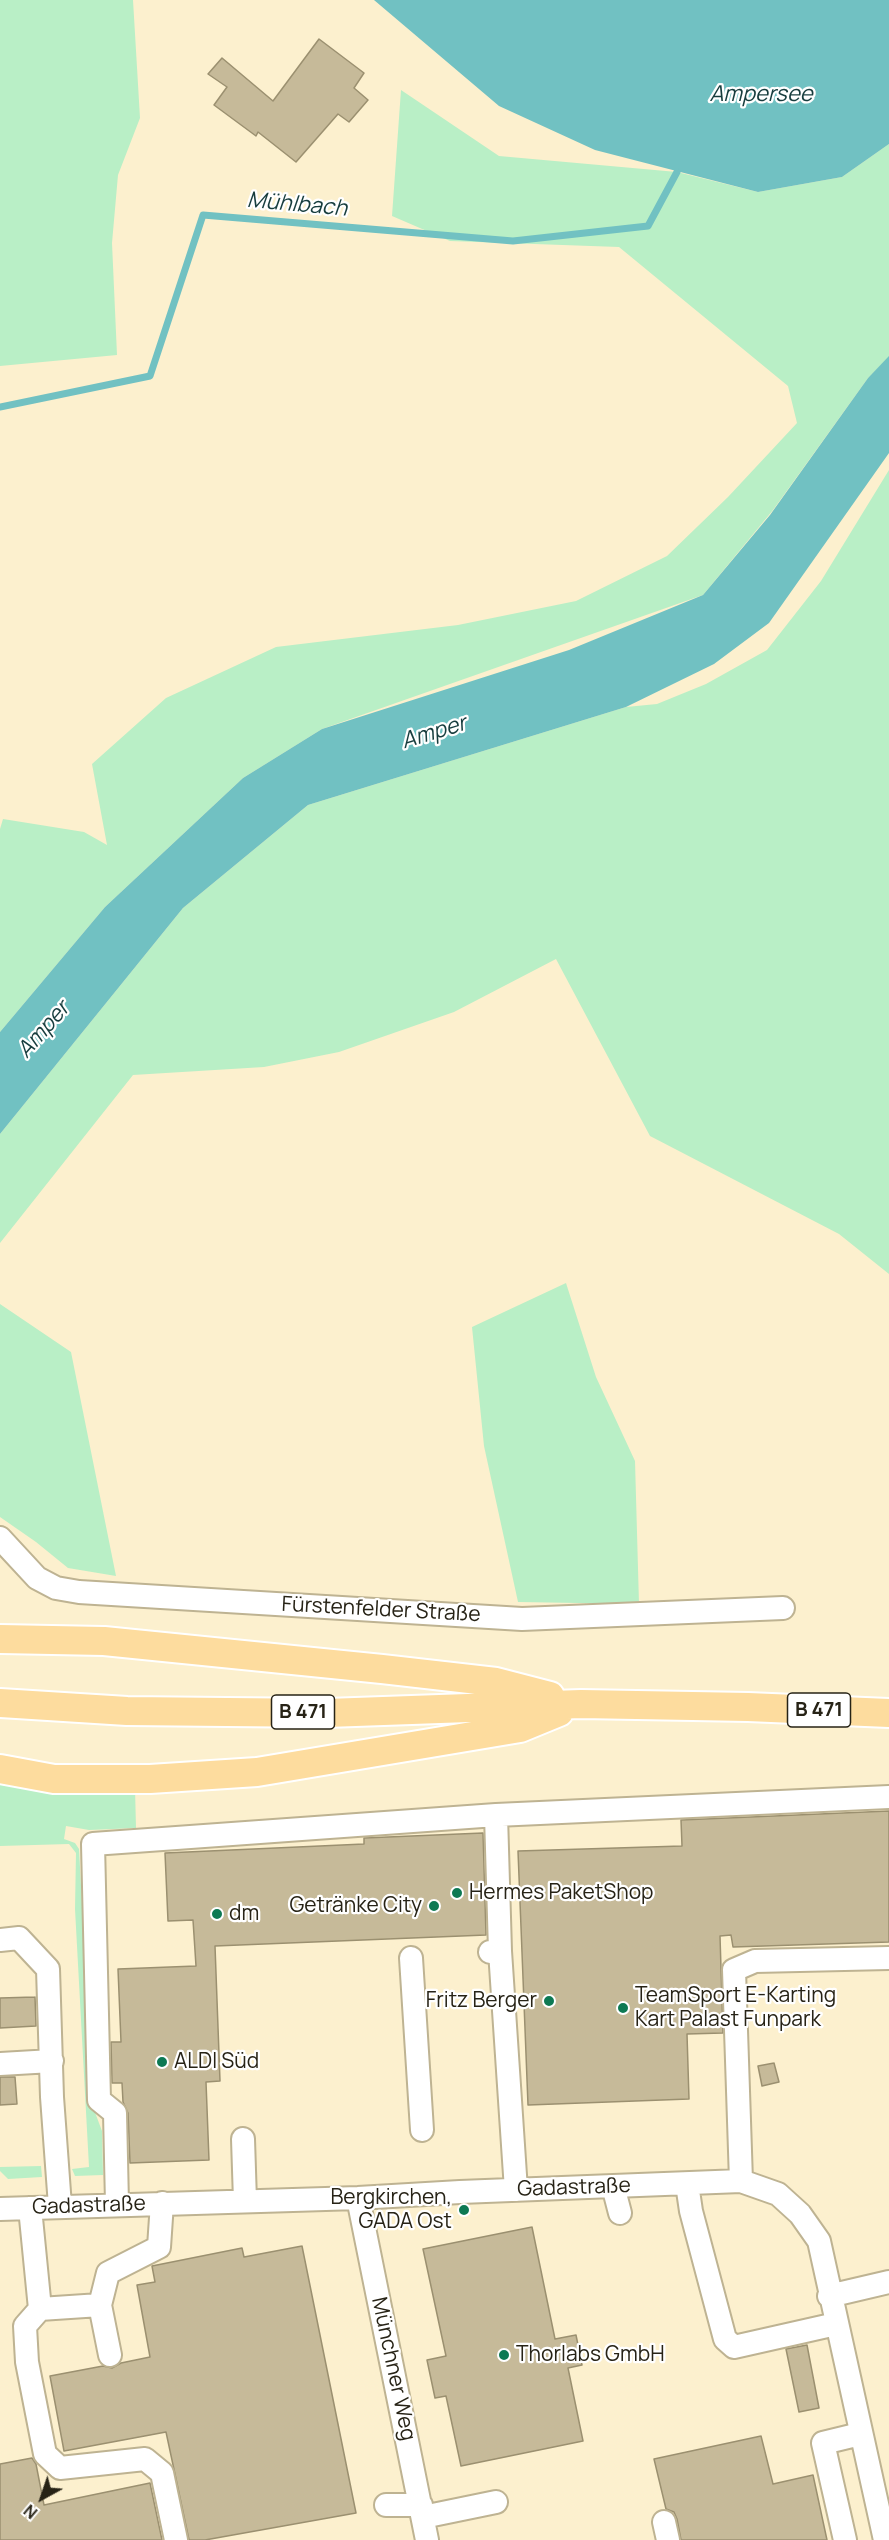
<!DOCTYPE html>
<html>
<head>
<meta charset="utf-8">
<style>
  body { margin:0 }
  #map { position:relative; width:889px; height:2540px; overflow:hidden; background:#fcf0ce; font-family:Manrope,sans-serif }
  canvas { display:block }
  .north { position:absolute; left:12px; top:2468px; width:60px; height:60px; -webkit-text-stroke:4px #fff; paint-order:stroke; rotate:220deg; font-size:16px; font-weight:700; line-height:24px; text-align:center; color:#272316 }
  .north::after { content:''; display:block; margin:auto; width:21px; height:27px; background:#272316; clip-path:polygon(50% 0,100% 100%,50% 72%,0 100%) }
</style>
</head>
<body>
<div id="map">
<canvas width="889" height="2540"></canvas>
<div class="north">N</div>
</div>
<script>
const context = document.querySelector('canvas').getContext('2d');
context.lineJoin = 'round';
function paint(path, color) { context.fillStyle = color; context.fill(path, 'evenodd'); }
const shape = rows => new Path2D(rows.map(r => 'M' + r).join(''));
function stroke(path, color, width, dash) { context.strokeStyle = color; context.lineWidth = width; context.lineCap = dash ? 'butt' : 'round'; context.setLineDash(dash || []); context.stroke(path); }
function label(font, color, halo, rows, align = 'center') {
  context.font = font + ' Manrope,sans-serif'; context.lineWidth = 4.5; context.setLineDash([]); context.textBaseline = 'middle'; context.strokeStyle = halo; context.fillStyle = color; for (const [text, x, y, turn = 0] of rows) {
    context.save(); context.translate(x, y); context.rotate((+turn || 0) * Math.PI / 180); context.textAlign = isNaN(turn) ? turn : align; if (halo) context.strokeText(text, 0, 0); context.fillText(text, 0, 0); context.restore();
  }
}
paint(shape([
  [0,0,133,0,140,118,118,175,112,243,117,355,0,366],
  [401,90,499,156,677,172,758,192,842,177,889,144,889,357,868,378,773,510,703,595,322,729,243,778,105,907,0,1032,0,829,3,819,84,832,107,845,92,764,166,698,276,647,458,625,576,601,667,556,728,497,797,423,788,386,619,247,450,241,392,216],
  [889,470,889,1274,839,1234,650,1136,556,959,454,1012,339,1052,264,1067,133,1075,0,1243,0,1134,183,908,308,805,626,707,657,704,706,684,767,650,821,581],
  [566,1283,596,1377,635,1461,639,1604,518,1602,484,1446,472,1327],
  [0,1304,71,1352,116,1576,68,1568,36,1542,0,1517],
  [0,1782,135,1788,136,1828,89,1830,66,1826,64,1839,75,1843,79,1849,93,2107,102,2131,103,2175,75,2176,72,2169,89,2167,75,1909,76,1853,69,1844,0,1846],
  [41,2166,42,2177,8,2179,0,2171,0,2167]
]), '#b9efc6');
paint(shape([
  [374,0,889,0,889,144,842,177,758,192,595,150,499,106],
  [889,356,889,453,769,623,714,664,626,707,308,805,183,908,0,1134,0,1032,105,907,243,778,322,729,569,650,703,595,770,515,868,378]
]), '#71c1c2');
stroke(shape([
  [0,407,150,376,203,215,513,241,648,226,677,172]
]), '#71c1c2', 7);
const building = shape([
  [319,39,364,73,354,88,368,100,349,122,338,114,296,162,258,132,256,136,214,105,227,87,208,74,222,58,273,101,319,39],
  [889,1811,889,1942,733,1947,731,1935,720,1936,723,2033,687,2034,689,2099,528,2105,518,1851,682,1846,681,1820,889,1811],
  [483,1833,486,1935,215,1946,220,2081,206,2082,209,2160,130,2163,128,2113,123,2102,122,2083,112,2083,111,2042,121,2042,118,1969,196,1966,193,1920,168,1921,165,1853,364,1844,364,1838,483,1833],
  [35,1997,36,2026,0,2028,0,1998,35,1997],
  [774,2063,779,2082,762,2086,758,2066,774,2063],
  [0,2077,15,2077,17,2104,0,2105,0,2077],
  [532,2227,555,2339,576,2335,582,2365,568,2368,583,2441,461,2466,446,2396,435,2398,427,2360,446,2356,423,2249,532,2227],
  [302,2246,356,2513,205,2540,189,2540,166,2432,64,2451,50,2376,103,2366,112,2368,121,2363,150,2357,137,2285,155,2282,152,2266,242,2248,244,2257,302,2246],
  [807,2345,819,2408,799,2412,786,2349,807,2345],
  [761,2436,773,2484,813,2475,827,2540,681,2540,677,2519,674,2512,666,2509,654,2459,761,2436],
  [32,2458,36,2464,44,2505,150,2483,162,2540,0,2540,0,2464,32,2458]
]);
paint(building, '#c6ba99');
stroke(building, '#9b9070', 1.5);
const minor = shape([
  [0,1538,37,1578,56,1588,79,1592,522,1619,783,1608],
  [496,1815,889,1797],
  [0,1940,19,1938,48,1969,52,2097,60,2206],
  [490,1952,500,1951,516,2190],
  [411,1958,422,2130],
  [0,2064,52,2061],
  [243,2139,245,2201],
  [741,2181,734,1970,755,1961,889,1958],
  [687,2184,691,2211,725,2339,734,2347,836,2324],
  [613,2186,620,2213],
  [358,2198,427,2540],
  [117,2204,115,2113,99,2100,93,1844,496,1815,500,1951],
  [30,2208,40,2309,100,2305,108,2273,159,2247,162,2203],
  [0,2209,358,2198,460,2192,741,2181,778,2194,800,2214,819,2241,885,2540],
  [829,2296,889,2282],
  [100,2305,110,2355],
  [40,2309,25,2326,27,2362,45,2454,60,2468,145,2459,162,2473,176,2540],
  [386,2505,421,2505],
  [423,2517,496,2502],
  [664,2522,668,2540],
  [845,2540,823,2443,860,2434]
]);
const major = shape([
  [0,1639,104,1641,382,1669,496,1682,550,1696],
  [0,1703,127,1711,327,1713,581,1704,748,1707,889,1713],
  [0,1769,54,1779,150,1779,257,1772,520,1728,559,1712]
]);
stroke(minor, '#beb392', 26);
stroke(major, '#fff', 32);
stroke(minor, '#fff', 22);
stroke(major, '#fddc9e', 28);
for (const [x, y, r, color] of [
  [457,1893,6,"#0d7953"],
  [434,1906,6,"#0d7953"],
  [217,1914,6,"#0d7953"],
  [549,2001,6,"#0d7953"],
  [623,2008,6,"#0d7953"],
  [162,2062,6,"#0d7953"],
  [464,2210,6,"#0d7953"],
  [504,2355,6,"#0d7953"]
]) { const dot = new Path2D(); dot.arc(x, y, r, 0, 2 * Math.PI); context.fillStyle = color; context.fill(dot); stroke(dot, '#fff', 2); }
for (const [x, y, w] of [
  [819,1710,63],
  [303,1712,63]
]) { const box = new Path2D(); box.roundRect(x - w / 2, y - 17, w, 34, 4.5); context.fillStyle = '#fff'; context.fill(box); stroke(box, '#272316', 1.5); }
label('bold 20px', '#272316', null, [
  ["B 471",819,1710],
  ["B 471",303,1712]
]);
label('21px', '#272316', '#fff', [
  ["Fürstenfelder Straße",381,1610,3],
  ["Gadastraße",574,2188,-2],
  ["Gadastraße",89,2206,-2],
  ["Münchner Weg",393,2369,78]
]);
label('21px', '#272316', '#fff', [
  ["Hermes PaketShop",469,1893],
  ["Getränke City",422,1906,"right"],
  ["dm",229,1914],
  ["TeamSport E-Karting",635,1996],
  ["Kart Palast Funpark",635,2020],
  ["Fritz Berger",537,2001,"right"],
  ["ALDI Süd",174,2062],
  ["Bergkirchen,",452,2198,"right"],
  ["GADA Ost",452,2222,"right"],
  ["Thorlabs GmbH",516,2355]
], 'left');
label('italic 22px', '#173d3e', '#fff', [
  ["Ampersee",761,95],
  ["Mühlbach",297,205,5],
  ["Amper",434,733,-17],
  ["Amper",44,1030,-49]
]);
</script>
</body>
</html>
